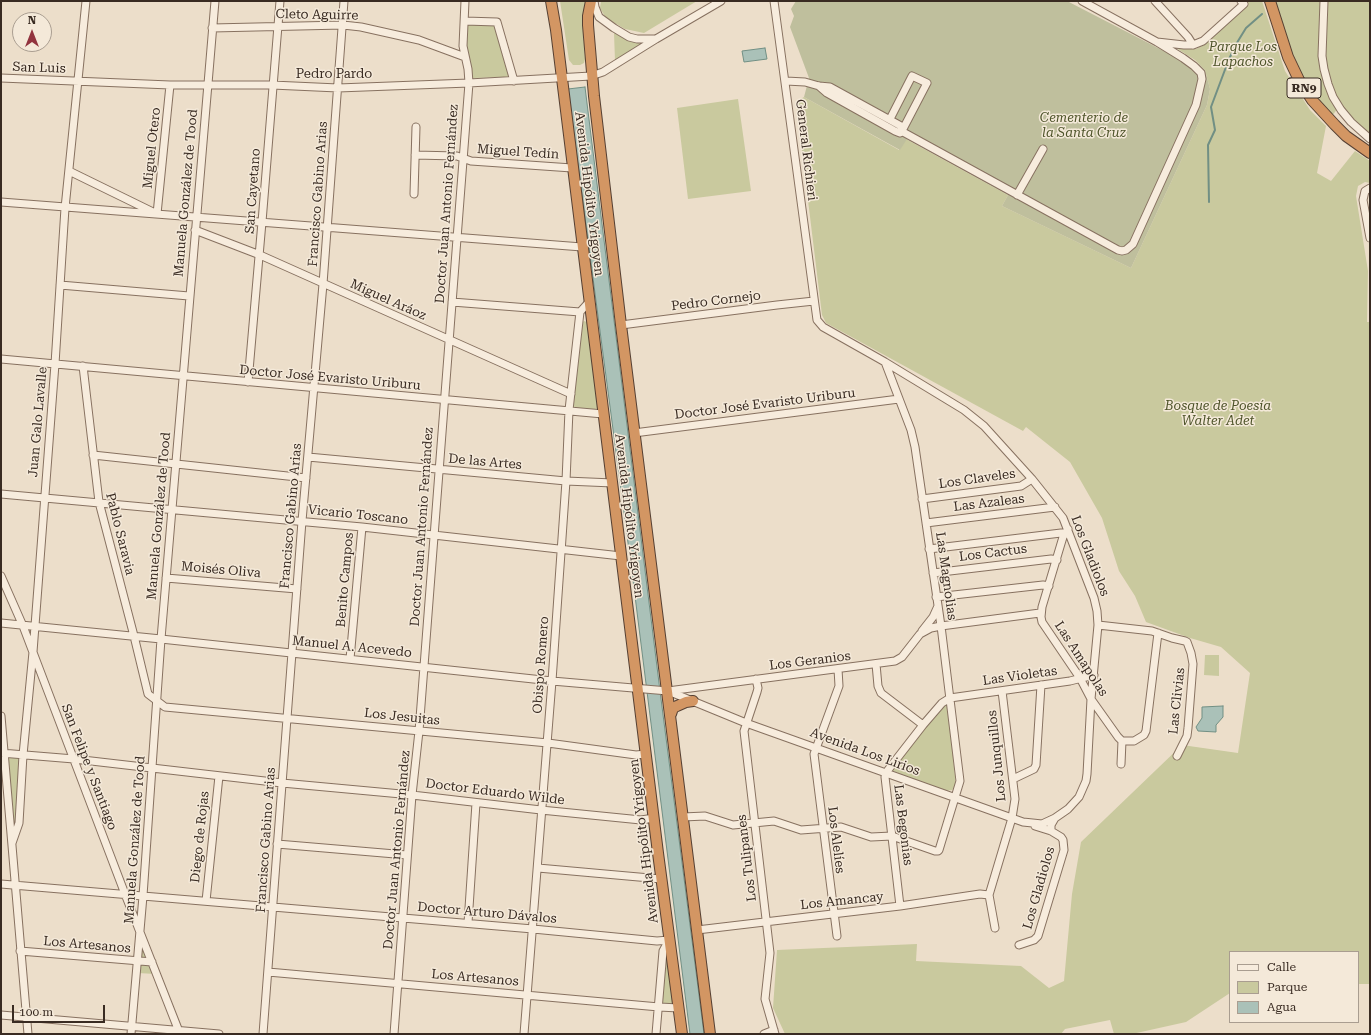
<!DOCTYPE html>
<html>
<head>
<meta charset="utf-8">
<style>
  body { margin:0 }
  #map { position:relative; width:1371px; height:1035px; overflow:hidden; background:#ecdeca; font-family:"Roboto Serif",serif }
  canvas { display:block }
  .frame { position:absolute; inset:0; border:2px solid #392b22; pointer-events:none }
  .legend { position:absolute; left:1229px; top:951px; width:130px; height:72px; box-sizing:border-box; background:#f4e9d9; border:1px solid #a99d90; margin:0; padding:5px 7px; list-style:none; font-size:12px; color:#392b22 }
  .legend li { display:flex; align-items:center; gap:8px; height:20px }
  .legend b { width:20px; border:1px solid #a99d90 }
  .north { position:absolute; left:12px; top:12px; width:40px; height:40px; box-sizing:border-box; background:#f4e9d9; border:1px solid #a99d90; border-radius:50%; rotate:0deg; font-size:11px; font-weight:700; line-height:16px; text-align:center; color:#392b22 }
  .north::after { content:''; display:block; margin:auto; width:14px; height:18px; background:#92343f; clip-path:polygon(50% 0,100% 100%,50% 72%,0 100%) }
  .scale { position:absolute; left:12px; top:1005px; width:93px; height:18px; box-sizing:border-box; border:2px solid #392b22; border-top:0; padding-left:5px; font-size:12px; line-height:14px; white-space:nowrap; color:#392b22; -webkit-text-stroke:3px #f4e9d9; paint-order:stroke }
</style>
</head>
<body>
<div id="map">
<canvas width="1371" height="1035"></canvas>
<div class="frame"></div>
<ul class="legend">
<li><b style="height:5px;background:#f7ecdd"></b>Calle</li>
<li><b style="height:11px;background:#c9c99e"></b>Parque</li>
<li><b style="height:11px;background:#aac1b8"></b>Agua</li>
</ul>
<div class="north">N</div>
<div class="scale">100 m</div>
</div>
<script>
const context = document.querySelector('canvas').getContext('2d');
context.lineJoin = 'round';
function paint(path, color) { context.fillStyle = color; context.fill(path, 'evenodd'); }
const shape = rows => new Path2D(rows.map(r => 'M' + r).join(''));
function stroke(path, color, width, dash) { context.strokeStyle = color; context.lineWidth = width; context.lineCap = dash ? 'butt' : 'round'; context.setLineDash(dash || []); context.stroke(path); }
function label(font, color, halo, rows, align = 'center') {
  context.font = font + ' "Roboto Serif",serif'; context.lineWidth = 3; context.setLineDash([]); context.textBaseline = 'middle'; context.strokeStyle = halo; context.fillStyle = color; for (const [text, x, y, turn = 0] of rows) {
    context.save(); context.translate(x, y); context.rotate((+turn || 0) * Math.PI / 180); context.textAlign = isNaN(turn) ? turn : align; if (halo) context.strokeText(text, 0, 0); context.fillText(text, 0, 0); context.restore();
  }
}
paint(shape([
  [560,1,587,1,583,29,585,59,584,63,580,65,573,65,569,60],
  [601,1,697,1,644,33,625,29,606,18,600,8],
  [1243,1,1262,1,1285,71,1310,110,1326,126,1317,173,1331,181,1355,151,1370,161,1370,183,1365,182,1358,186,1356,196,1368,271,1367,322,1370,322,1370,984,1358,984,1358,952,1230,952,1230,993,1186,1022,1132,1034,1114,1034,1110,1020,1065,1029,1061,1034,785,1034,773,1008,777,950,917,944,916,961,1021,966,1049,988,1064,981,1072,894,1081,842,1182,745,1238,753,1250,673,1221,647,1190,638,1146,622,1135,596,1119,571,1102,518,1070,462,1026,427,1023,431,826,323,822,315,796,102,804,97,899,150,906,139,1008,195,1002,206,1131,268,1207,105,1210,89,1205,70,1195,60,1176,48,1196,49,1204,45,1246,4],
  [1273,1,1370,1,1370,136,1338,108,1332,116,1317,98,1297,67,1289,48],
  [468,24,496,24,510,77,473,78,466,46],
  [614,33,631,41,644,43,615,61],
  [738,99,751,191,688,199,677,108],
  [584,321,587,322,599,407,595,410,572,408,582,323],
  [1205,655,1219,655,1219,676,1204,675],
  [948,703,956,787,952,790,946,791,893,771,892,769,944,704],
  [5,754,22,756,19,822,13,841],
  [140,937,155,974,138,973],
  [668,947,676,1003,673,1004,662,1003,665,954]
]), '#c9c99e');
paint(shape([
  [796,1,1067,1,1189,64,1199,64,1205,70,1210,89,1207,105,1131,268,1002,206,1008,195,907,139,900,150,804,97,809,78,790,27,794,16,791,9]
]), '#bfbf9d');
const water = shape([
  [765,48,767,59,744,62,742,51,765,48],
  [585,87,661,699,704,1034,690,1034,634,588,568,89,585,87],
  [1223,706,1223,717,1216,725,1216,732,1198,731,1196,727,1202,718,1202,707,1223,706]
]);
paint(water, '#aac1b8');
stroke(water, '#718f84', 1);
stroke(shape([
  [1209,202,1208,145,1215,130,1211,107,1229,59,1238,41,1246,28,1262,14]
]), '#718f84', 2);
const minor = shape([
  [594,1,595,7,599,17,614,28,629,37,637,39,654,39],
  [774,1,817,320,823,327,885,362,964,410,984,426,1032,479,1063,518,1094,598,1097,611,1098,625,1091,699,1087,774,1086,781,1079,797,1068,809,1055,818,1051,825,1051,831],
  [1082,1,1157,42,1184,45,1193,45,1203,41,1244,4,1241,1],
  [1155,1,1188,37,1193,45],
  [1324,1,1322,56,1324,69,1328,84,1333,97,1341,110,1351,122,1370,139],
  [465,21,497,22,514,81],
  [212,28,343,25,361,27,419,40,465,57],
  [1,78,170,85,272,85,338,88,469,83,591,76,603,72,656,39,721,1],
  [786,81,805,82,819,86,830,87,901,126,903,132,900,133,895,131,827,93,819,86],
  [890,119,912,76,927,83,903,129],
  [903,132,1118,250,1122,251,1126,250,1133,244,1196,105,1202,79,1201,73,1194,66,1183,58,1157,42],
  [415,155,457,156,471,161,572,168],
  [69,171,157,214,170,85],
  [1370,188,1365,191,1363,200,1370,238],
  [414,194,416,127],
  [1017,195,1043,149],
  [1,202,582,247],
  [195,230,260,255,571,394],
  [60,285,189,296],
  [452,302,580,312],
  [621,325,777,305,814,301],
  [1,359,603,414],
  [83,366,99,502,134,636,148,694,165,707,548,743,636,755,646,754],
  [248,382,262,222,280,1],
  [634,433,899,399],
  [93,455,306,478],
  [308,457,566,481,613,483],
  [1,494,362,527,621,556],
  [922,499,1021,486,1032,479],
  [926,523,1055,507],
  [1068,529,1063,537,1042,607,1041,617,1042,622,1080,678,1091,699,1118,737,1122,741],
  [929,549,1061,533,1064,533],
  [933,573,1051,559,1057,560],
  [1,576,23,626,125,894,180,1034],
  [166,578,297,589],
  [936,597,1043,585,1049,586],
  [1,623,161,639,552,681,668,691,895,661,902,657,920,634,931,628,941,626,1040,613],
  [1098,625,1152,631,1172,638,1185,641,1187,642,1191,653,1193,664,1188,728,1187,736,1177,756],
  [922,631,933,617,938,606],
  [350,659,362,527],
  [876,664,878,686,881,693,923,725],
  [756,679,758,688,757,692,744,731,770,953,765,999,775,1034],
  [668,691,746,723,1023,822,1042,824,1055,818],
  [1,716,28,1034],
  [1122,741,1134,741,1144,735,1146,731,1158,633],
  [1,753,74,759,282,783,412,795,541,810,641,820,654,818],
  [1121,764,1122,741],
  [1013,779,1034,769,1036,765,1041,685],
  [683,817,705,816,733,825,774,821,801,830,841,827,871,837,892,836,935,851,938,851,939,850,960,781,941,626,915,447,911,430,885,362],
  [12,843,19,823,23,755,33,652,55,364,65,208,86,1],
  [277,844,407,855],
  [538,868,661,879],
  [1,884,533,929,657,941,669,940],
  [206,901,219,776],
  [900,906,885,777,888,770,923,725,942,703,950,698,1070,681,1094,675],
  [468,923,476,803],
  [995,928,989,895,1012,818,1015,799,1002,691],
  [697,930,900,906,980,894,989,895],
  [837,936,814,754,839,686,838,669],
  [1019,945,1034,940,1038,936,1064,850,1063,840,1061,837,1051,831,1035,826],
  [20,951,152,962],
  [268,972,659,1007,679,1008],
  [1,1015,219,1034],
  [131,1034,143,896,161,639,215,1],
  [263,1034,302,521,323,284,344,1],
  [394,1034,412,795,419,731,469,83,468,69,463,46,465,1],
  [524,1034,552,681,566,481,569,410,580,312,589,302],
  [656,1034,663,951,669,940],
  [764,1034,774,1030]
]);
const highway = shape([
  [551,1,556,30,658,853,682,1034],
  [591,1,588,16,588,25,594,96,621,325,710,1034],
  [1270,1,1288,57,1299,80,1312,100,1335,125,1346,136,1370,153],
  [671,714,673,708,677,706,686,702,693,701]
]);
stroke(minor, '#877160', 9);
stroke(highway, '#564033', 12);
stroke(minor, '#f7ecdd', 7);
stroke(highway, '#d39663', 10);
for (const [x, y, w] of [
  [1304,88,34]
]) { const box = new Path2D(); box.roundRect(x - w / 2, y - 10, w, 20, 3); context.fillStyle = '#f4e9d9'; context.fill(box); stroke(box, '#392b22', 1); }
label('bold 12px', '#392b22', null, [
  ["RN9",1304,88]
]);
label('13px', '#392b22', '#f4e9d9', [
  ["Cleto Aguirre",317,15,1],
  ["San Luis",39,68,2],
  ["Pedro Pardo",334,74],
  ["Miguel Otero",152,148,-84],
  ["General Richieri",806,150,83],
  ["Miguel Tedín",518,152,4],
  ["San Cayetano",253,191,-86],
  ["Manuela González de Tood",186,193,-85],
  ["Francisco Gabino Arias",318,194,-86],
  ["Avenida Hipólito Yrigoyen",589,194,83],
  ["Doctor Juan Antonio Fernández",447,204,-86],
  ["Miguel Aráoz",388,300,24],
  ["Pedro Cornejo",716,301,-7],
  ["Doctor José Evaristo Uriburu",330,378,5],
  ["Doctor José Evaristo Uriburu",765,404,-7],
  ["Juan Galo Lavalle",38,422,-85],
  ["De las Artes",485,462,5],
  ["Los Claveles",977,479,-8],
  ["Las Azaleas",989,503,-7],
  ["Vicario Toscano",358,515,6],
  ["Manuela González de Tood",159,516,-85],
  ["Francisco Gabino Arias",291,516,-85],
  ["Avenida Hipólito Yrigoyen",629,516,83],
  ["Doctor Juan Antonio Fernández",422,527,-86],
  ["Pablo Saravia",120,534,76],
  ["Los Cactus",993,553,-7],
  ["Los Gladiolos",1090,556,69],
  ["Moisés Oliva",221,570,5],
  ["Las Magnolias",946,576,82],
  ["Benito Campos",345,580,-85],
  ["Manuel A. Acevedo",352,647,6],
  ["Las Amapolas",1081,659,57],
  ["Los Geranios",810,661,-7],
  ["Obispo Romero",541,665,-86],
  ["Las Violetas",1020,676,-8],
  ["Las Clivias",1177,701,-84],
  ["Los Jesuitas",402,717,6],
  ["Avenida Los Lirios",865,752,20],
  ["Los Junquillos",997,756,-96],
  ["San Felipe y Santiago",89,767,69],
  ["Doctor Eduardo Wilde",495,792,7],
  ["Las Begonias",903,825,83],
  ["Diego de Rojas",200,837,-84],
  ["Manuela González de Tood",135,840,-86],
  ["Francisco Gabino Arias",266,840,-86],
  ["Los Alelíes",836,840,83],
  ["Avenida Hipólito Yrigoyen",644,841,-97],
  ["Doctor Juan Antonio Fernández",397,850,-85],
  ["Los Tulipanes",747,858,-97],
  ["Los Gladiolos",1039,888,-74],
  ["Los Amancay",842,901,-6],
  ["Doctor Arturo Dávalos",487,913,5],
  ["Los Artesanos",87,945,5],
  ["Los Artesanos",475,978,5]
]);
label('italic 13px', '#4e542a', '#f4e9d9', [
  ["Parque Los",1243,47],
  ["Lapachos",1243,62],
  ["Cementerio de",1084,118],
  ["la Santa Cruz",1084,133],
  ["Bosque de Poesía",1218,406],
  ["Walter Adet",1218,421]
]);
</script>
</body>
</html>
